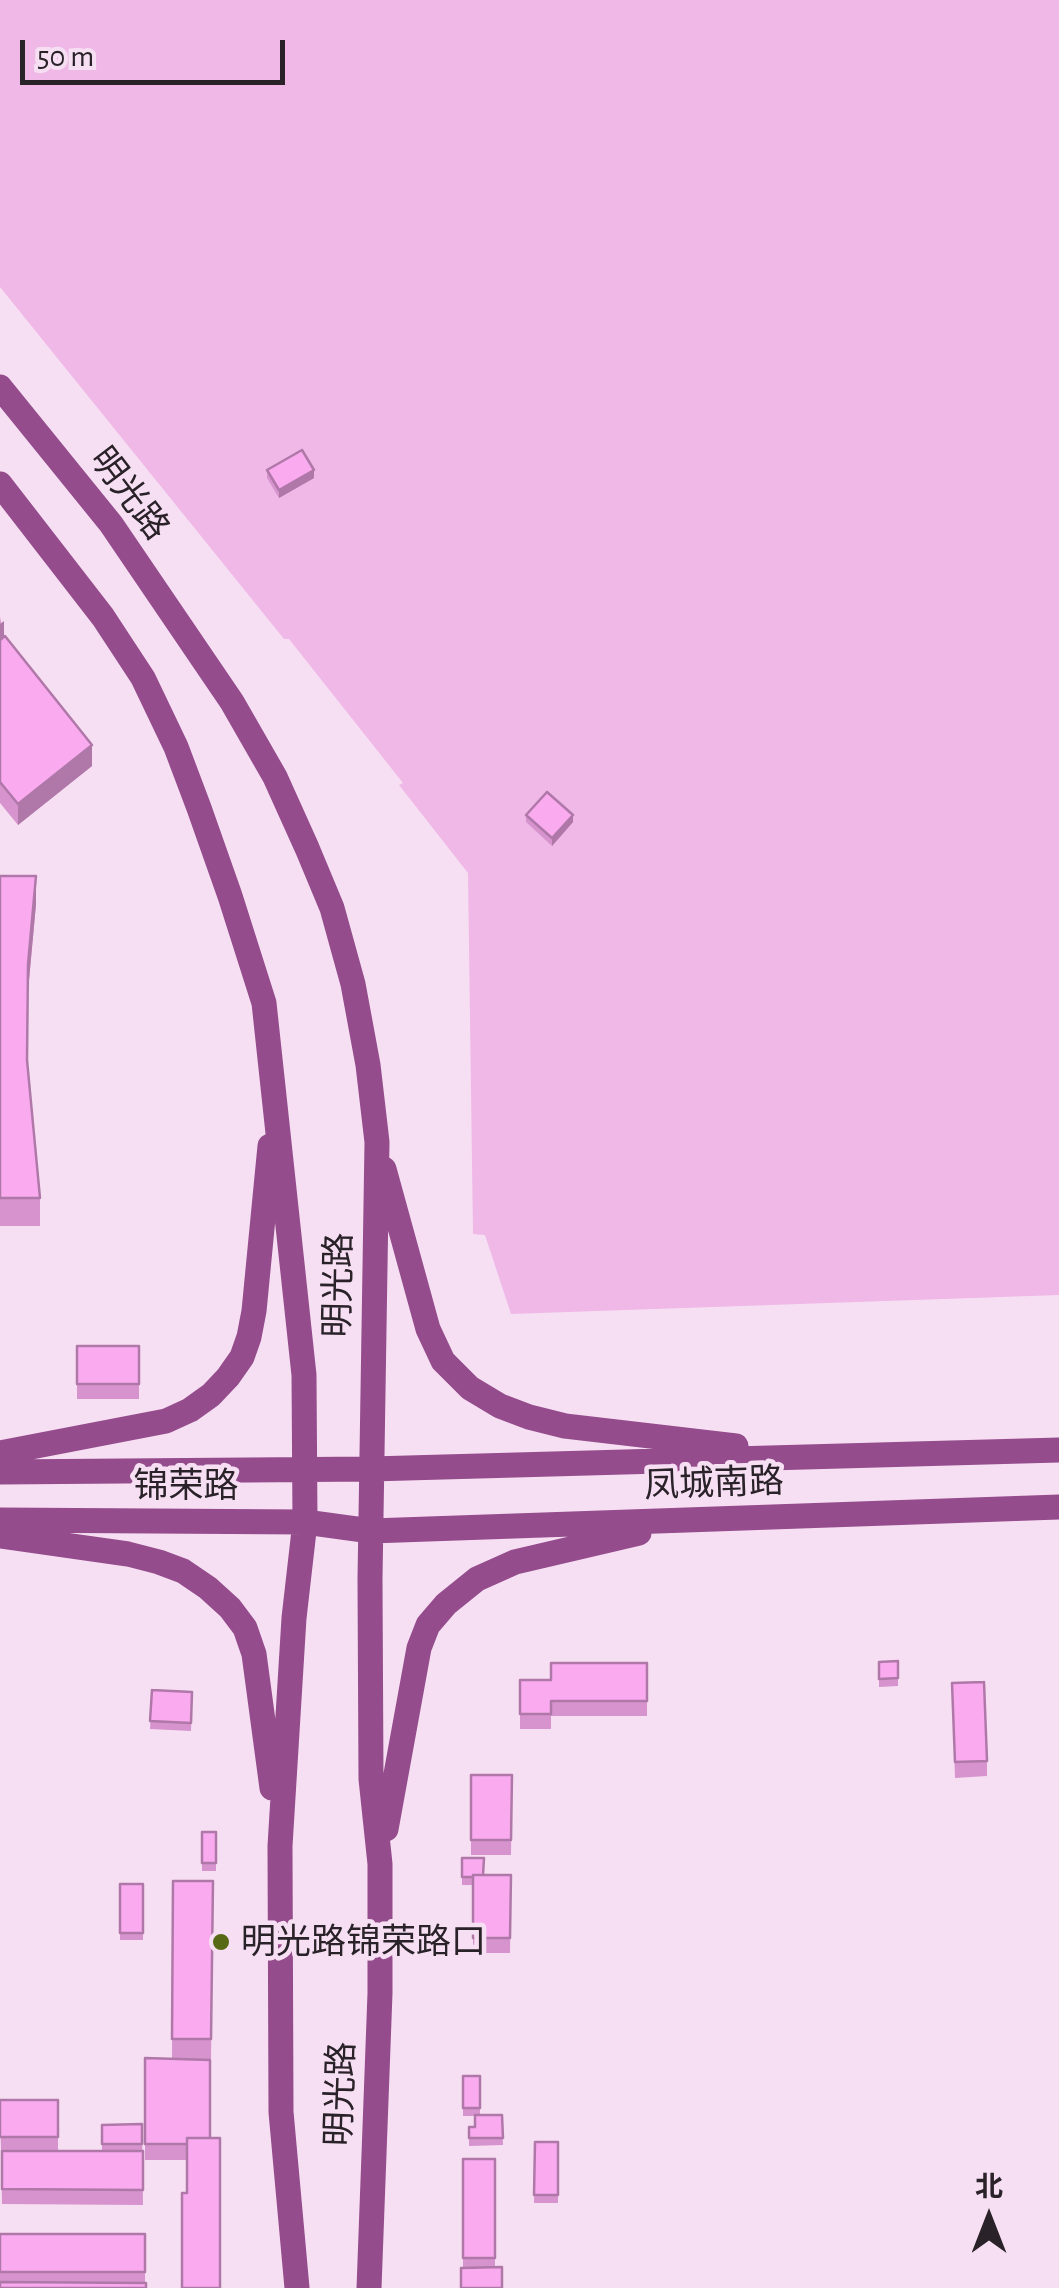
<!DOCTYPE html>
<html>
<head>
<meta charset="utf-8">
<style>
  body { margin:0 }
  #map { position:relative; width:1059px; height:2288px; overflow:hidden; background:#f7dff3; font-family:"Alegreya Sans","Noto Sans SC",sans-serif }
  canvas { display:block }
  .north { position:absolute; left:939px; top:2168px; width:100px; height:100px; -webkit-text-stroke:8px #f7dff3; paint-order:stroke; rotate:0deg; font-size:28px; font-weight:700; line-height:40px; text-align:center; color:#2a2229 }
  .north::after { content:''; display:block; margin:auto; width:35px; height:45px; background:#2a2229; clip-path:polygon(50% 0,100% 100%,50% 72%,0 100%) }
  .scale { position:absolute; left:20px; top:40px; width:265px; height:45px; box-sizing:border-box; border:5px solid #2a2229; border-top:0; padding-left:12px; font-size:30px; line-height:35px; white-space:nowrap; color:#2a2229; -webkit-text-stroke:8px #f7dff3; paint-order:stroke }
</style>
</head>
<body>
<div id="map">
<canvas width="1059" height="2288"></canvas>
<div class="north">北</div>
<div class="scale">50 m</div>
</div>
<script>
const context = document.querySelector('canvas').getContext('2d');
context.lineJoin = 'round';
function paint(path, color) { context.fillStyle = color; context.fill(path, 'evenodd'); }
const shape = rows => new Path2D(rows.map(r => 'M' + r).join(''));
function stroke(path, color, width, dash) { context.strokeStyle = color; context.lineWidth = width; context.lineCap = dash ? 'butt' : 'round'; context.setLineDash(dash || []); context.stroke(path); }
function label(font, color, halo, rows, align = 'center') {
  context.font = font + ' "Alegreya Sans","Noto Sans SC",sans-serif'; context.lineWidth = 9; context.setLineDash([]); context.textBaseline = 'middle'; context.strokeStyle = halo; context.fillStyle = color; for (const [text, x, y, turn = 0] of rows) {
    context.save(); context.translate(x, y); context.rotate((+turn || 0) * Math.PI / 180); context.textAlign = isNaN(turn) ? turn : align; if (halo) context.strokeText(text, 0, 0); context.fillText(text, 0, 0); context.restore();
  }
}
paint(shape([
  [0,0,1059,0,1059,1295,511,1314,485,1235,473,1234,468,873,399,785,403,783,289,639,284,639,0,287]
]), '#efb8e7');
stroke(shape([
  [0,387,111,524,232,702,275,777,307,848,332,908,353,984,368,1065,377,1142,370,1579,371,1779,380,1864,380,1993,369,2288],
  [0,484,103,617,143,678,176,747,199,808,230,896,264,1003,304,1375,305,1522,294,1618,280,1846,281,2112,297,2288],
  [384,1169,428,1329,443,1361,470,1388,500,1406,529,1417,565,1426,736,1446],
  [0,1453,166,1421,190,1410,211,1395,228,1377,242,1357,249,1337,254,1311,270,1146],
  [0,1472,371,1469,1059,1450],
  [0,1520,305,1522,371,1531,1059,1507],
  [0,1536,128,1554,159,1562,183,1571,208,1588,230,1608,245,1628,254,1654,272,1788],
  [386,1829,419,1648,428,1625,446,1604,477,1579,515,1562,639,1533]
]), '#944c8c', 25);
paint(shape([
  [267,470,314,478,279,498,267,478],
  [0,617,4,637,92,766,18,825,0,803],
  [526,815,573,822,552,846,526,822],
  [0,876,36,904,28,991,27,1062,40,1198,40,1226,0,1226],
  [77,1346,139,1346,139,1399,77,1399],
  [898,1661,898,1686,879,1687,879,1662],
  [647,1663,647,1716,551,1716,551,1729,520,1729,520,1680,551,1680],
  [952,1683,987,1761,987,1776,955,1778],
  [152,1690,192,1692,191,1731,150,1729],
  [471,1775,512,1775,511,1855,471,1855],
  [202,1832,216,1832,216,1871,202,1871],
  [462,1858,483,1875,511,1875,510,1953,473,1953,473,1885,462,1885],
  [173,1881,213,1881,211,2061,187,2193,187,2160,145,2160,145,2058,172,2059],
  [120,1884,143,1884,143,1940,120,1940],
  [463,2076,480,2076,480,2115,502,2115,503,2145,469,2146,469,2127,475,2127,475,2116,463,2116],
  [0,2100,58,2100,58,2151,102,2151,102,2125,142,2124,143,2205,2,2204],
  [535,2142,558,2142,558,2203,534,2203],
  [463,2159,495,2159,495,2267,463,2268],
  [0,2234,145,2234,145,2283,0,2288]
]), '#d793ce');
paint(shape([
  [314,470,314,478,279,498,279,490],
  [4,621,4,643,0,646,0,624],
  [92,745,92,766,18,825,18,804],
  [573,815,573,822,552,846,552,838],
  [36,876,36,904,28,991,28,964]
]), '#af78a8');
const building = shape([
  [302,450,314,470,279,490,267,470,302,450],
  [5,636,92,745,18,804,0,782,0,640,5,636],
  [547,792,573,815,552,838,526,815,547,792],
  [0,876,36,876,28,964,27,1060,40,1198,0,1198,0,876],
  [77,1346,139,1346,139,1384,77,1384,77,1346],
  [898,1661,898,1678,879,1679,879,1662,898,1661],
  [551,1663,647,1663,647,1701,551,1701,551,1714,520,1714,520,1680,551,1680,551,1663],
  [984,1682,987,1761,955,1762,952,1683,984,1682],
  [152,1690,192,1692,191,1723,150,1721,152,1690],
  [471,1775,512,1775,511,1840,471,1840,471,1775],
  [202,1832,216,1832,216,1863,202,1863,202,1832],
  [462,1858,484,1858,483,1875,473,1875,473,1877,462,1877,462,1858],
  [473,1875,511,1875,510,1938,473,1938,473,1875],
  [173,1881,213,1881,211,2039,172,2039,173,1881],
  [120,1884,143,1884,143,1933,120,1933,120,1884],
  [145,2058,210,2060,210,2138,187,2138,187,2144,145,2144,145,2058],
  [463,2076,480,2076,480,2108,463,2108,463,2076],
  [0,2100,58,2100,58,2137,0,2137,0,2100],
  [475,2115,502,2115,503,2138,469,2138,469,2127,475,2127,475,2115],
  [142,2124,142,2144,102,2144,102,2125,142,2124],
  [187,2138,220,2138,220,2288,182,2288,182,2193,187,2193,187,2138],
  [535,2142,558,2142,558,2195,534,2195,535,2142],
  [2,2151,143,2151,143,2190,2,2189,2,2151],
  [463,2159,495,2159,495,2258,463,2258,463,2159],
  [0,2234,145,2234,145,2272,0,2272,0,2234],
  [502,2267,502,2288,461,2288,461,2268,502,2267],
  [0,2282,146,2283,146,2288,0,2288,0,2282]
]);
paint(building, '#faabf0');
stroke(building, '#af78a8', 2.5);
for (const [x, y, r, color] of [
  [221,1942,10,"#576915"]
]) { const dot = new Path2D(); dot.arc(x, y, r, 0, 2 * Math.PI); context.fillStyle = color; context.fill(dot); stroke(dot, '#f7dff3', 4); }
label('35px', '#2a2229', '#f7dff3', [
  ["明光路",129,494,53],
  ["明光路",339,1285,-89],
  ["凤城南路",714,1484,-2],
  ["锦荣路",186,1486],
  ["明光路",341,2094,-88]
]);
label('35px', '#2a2229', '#f7dff3', [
  ["明光路锦荣路口",241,1942]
], 'left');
</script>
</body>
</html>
